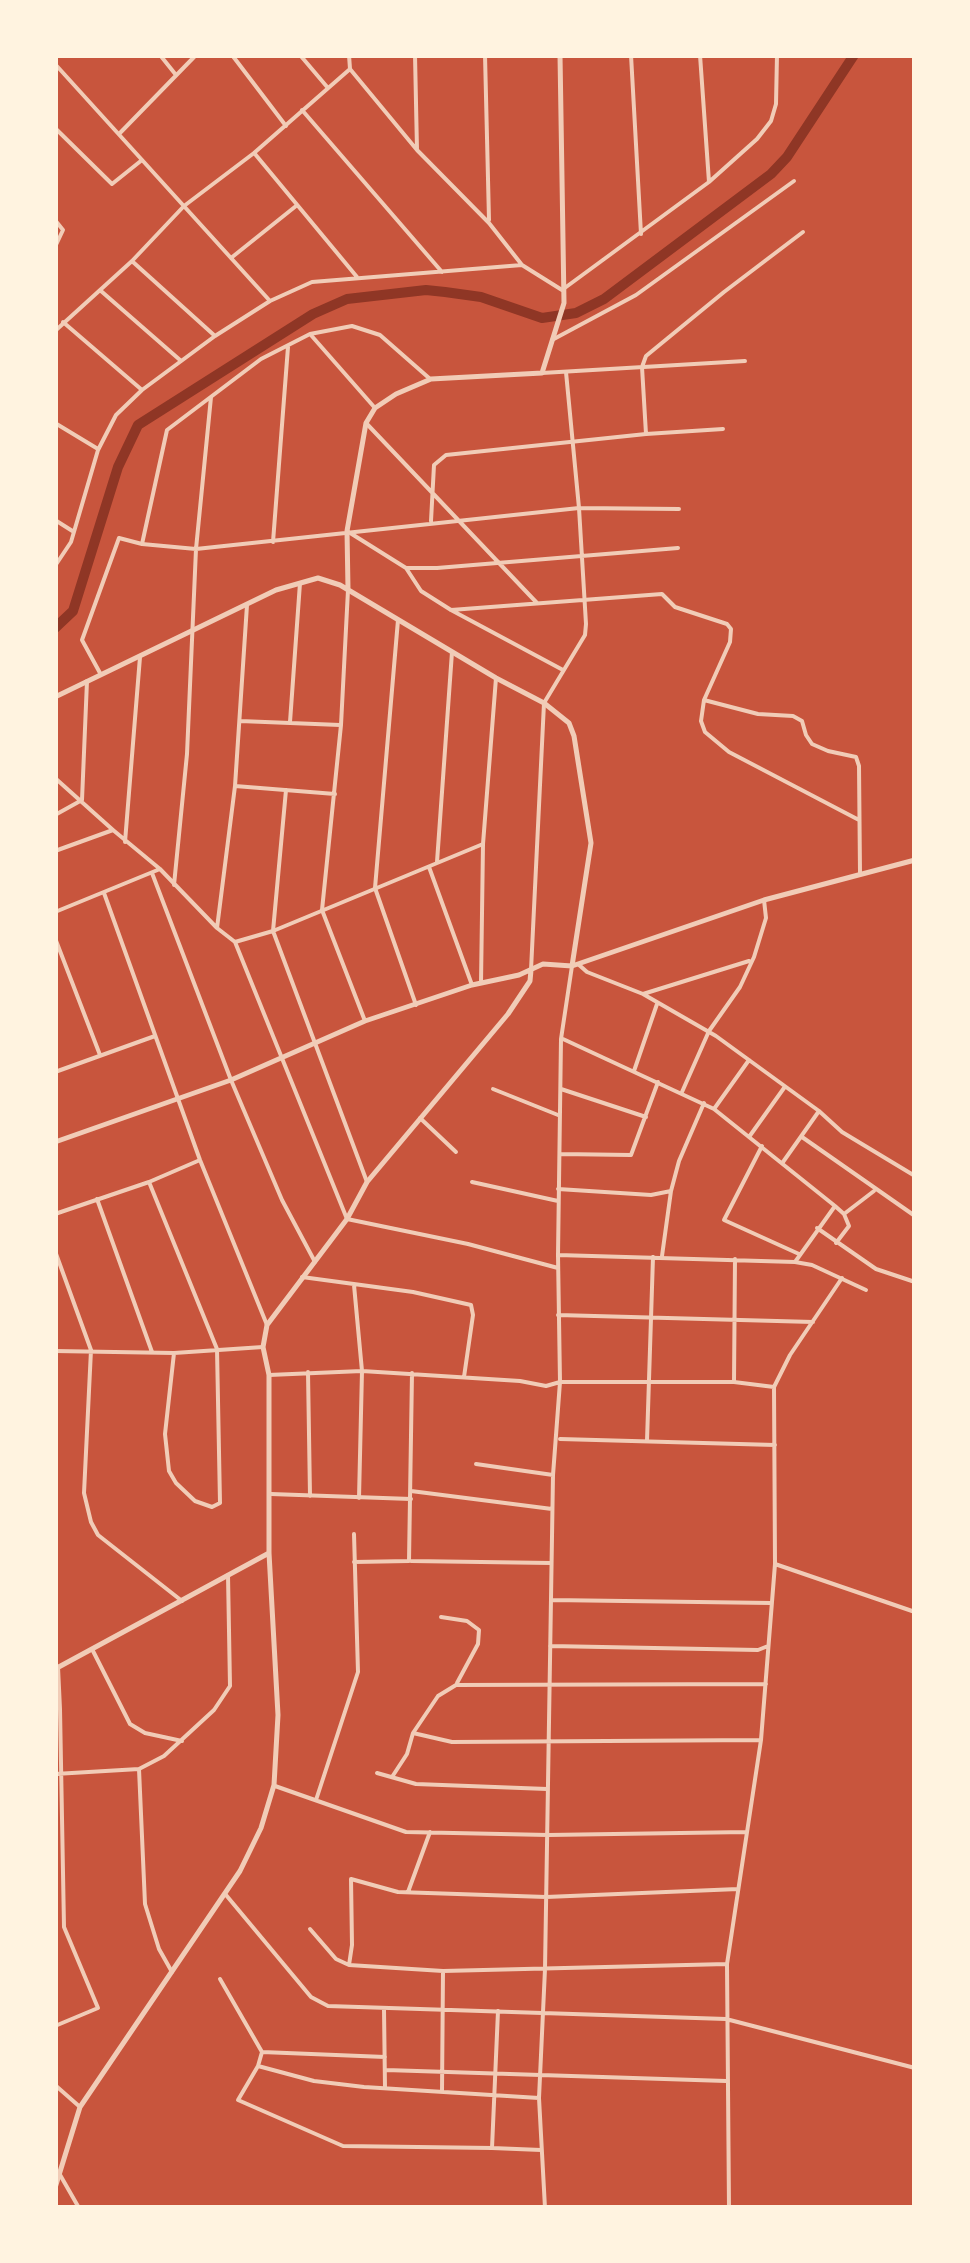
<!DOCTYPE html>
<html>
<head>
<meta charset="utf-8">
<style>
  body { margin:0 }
  #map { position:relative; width:970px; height:2263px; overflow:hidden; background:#c8553d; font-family:"Source Sans 3",sans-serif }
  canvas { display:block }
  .frame { position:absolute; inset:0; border:58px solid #fff3e0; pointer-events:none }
</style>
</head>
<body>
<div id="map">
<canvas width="970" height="2263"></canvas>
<div class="frame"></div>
</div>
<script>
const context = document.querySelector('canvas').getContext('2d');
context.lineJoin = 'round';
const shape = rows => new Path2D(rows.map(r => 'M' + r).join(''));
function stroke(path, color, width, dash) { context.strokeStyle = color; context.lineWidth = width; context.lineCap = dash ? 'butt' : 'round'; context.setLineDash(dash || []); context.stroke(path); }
stroke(shape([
  [55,628,73,611,118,467,138,425,313,314,347,299,426,290,445,292,481,297,542,318,576,313,604,299,771,174,787,157,854,55]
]), '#8f3625', 10);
stroke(shape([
  [160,55,176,75],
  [232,55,286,126],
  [300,55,328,88],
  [349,55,350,69,417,150,489,223,522,265,562,290,709,182,757,139,771,121,776,104,777,55],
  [415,55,417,150],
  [485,55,489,220],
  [631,55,641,234],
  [700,55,709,182],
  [55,64,270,301],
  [302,110,442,272],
  [55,128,112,184,142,160],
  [119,134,196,55],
  [255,154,357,277],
  [55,220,63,230,55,247],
  [231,258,296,206],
  [133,262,215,336],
  [101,291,180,360],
  [63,322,142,390],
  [55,331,132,261,184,206,254,153,350,69],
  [310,334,375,408],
  [552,340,636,295,794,181],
  [566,372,579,508,679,509],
  [542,373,745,361],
  [429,378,380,335,352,326,310,334,261,359,167,430,142,544,196,549,579,508,586,624,585,635,544,703,531,970],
  [55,423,98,449],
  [366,423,537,603],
  [646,434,642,367,646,356,724,292,803,232],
  [55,520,74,532],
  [431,521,434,465,446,455,646,434,723,429],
  [347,531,406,568,421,591,451,610,563,670],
  [273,542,288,347],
  [55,566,71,542,98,450,116,415,142,390,215,336,270,301,312,282,522,265],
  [406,568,437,568,678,548],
  [348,590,341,725,322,910,365,1021],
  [451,610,662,594,675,607,727,624,731,629,730,642,704,700,701,721,705,732,729,752,859,820],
  [398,620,375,888,416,1005],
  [100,673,82,640,119,538,142,544],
  [704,700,758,714,793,716,802,721,806,735,812,744,828,751,856,757,859,766,860,873],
  [240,721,340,725],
  [290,722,300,583],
  [55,778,113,830],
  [235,786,335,794],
  [286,790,273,931,367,1182],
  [55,815,82,800,87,681],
  [125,842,140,657],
  [55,851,113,830,160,869,217,928,235,942,273,931,483,844],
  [437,862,452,652],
  [429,867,472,985],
  [152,873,231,1080,282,1200,315,1262],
  [174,885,187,754,196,549,211,397],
  [104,893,200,1160,267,1325],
  [55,912,160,869],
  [217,928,235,786,247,605],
  [55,938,100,1055],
  [235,942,347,1219,468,1244,558,1268],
  [578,964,587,972,643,994,716,1036,819,1111,842,1132,915,1176],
  [481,983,483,844,496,678],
  [643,994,749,961],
  [563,1039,714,1109,835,1206,795,1262],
  [634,1071,657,1004],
  [55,1072,155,1036],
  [493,1089,558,1115],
  [561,1089,646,1117],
  [682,1092,709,1031,740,987,754,957,766,918,764,900],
  [714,1109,749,1060],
  [420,1118,456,1152],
  [749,1137,784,1088],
  [802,1137,915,1216],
  [762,1146,724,1220,799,1254],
  [560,1154,631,1155,658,1082],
  [783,1162,819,1111],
  [149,1182,217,1349,220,1503,212,1507,195,1501,176,1483,169,1471,165,1434,174,1353],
  [472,1182,558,1201],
  [558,1189,651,1195,671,1191],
  [97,1199,152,1352],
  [835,1206,844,1214,874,1191],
  [55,1214,149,1182,200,1160],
  [817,1228,876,1269,915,1282],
  [836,1243,849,1226,844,1214],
  [55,1251,91,1350,84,1493,91,1522,98,1535,182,1601],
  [558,1255,795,1262,812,1265,866,1290],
  [662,1256,671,1191,679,1161,704,1103],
  [302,1277,413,1292,471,1305,473,1315,464,1377],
  [354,1285,362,1371,359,1498],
  [558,1315,813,1322],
  [55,1351,174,1353,263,1347],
  [308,1372,310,1496],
  [269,1375,362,1371,520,1381,546,1386,560,1382,734,1382,774,1387],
  [734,1382,735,1259],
  [560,1439,775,1445],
  [647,1441,653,1257],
  [476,1464,553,1475],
  [411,1491,552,1509],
  [271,1494,411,1499],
  [411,1561,551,1563],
  [354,1562,409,1561,412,1373],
  [775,1564,915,1612],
  [551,1600,771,1603],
  [441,1617,467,1621,479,1630,478,1644,457,1683],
  [550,1646,758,1650,768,1646],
  [92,1649,130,1724,145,1733,182,1741],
  [55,1665,58,1667,60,1709,64,1927,98,2008,55,2026],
  [413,1733,452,1742,761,1740],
  [139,1769,145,1904,159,1949,172,1972],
  [377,1773,416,1784,547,1789],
  [55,1774,139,1769,164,1756,214,1710,230,1686,228,1575],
  [392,1777,407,1754,413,1733,438,1696,456,1685,766,1684],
  [275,1786,406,1832,548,1835,747,1832],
  [316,1800,358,1672,354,1534],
  [408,1892,430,1832],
  [226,1895,311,1997,328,2006,726,2019,915,2068],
  [310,1929,336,1959,349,1965],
  [727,1964,443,1971,349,1965,352,1945,351,1879,398,1892,546,1897,738,1889],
  [220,1979,262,2052,258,2066,238,2100,343,2146,492,2148,498,2011],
  [384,2009,385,2088],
  [262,2052,385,2057],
  [258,2066,314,2081,364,2087,539,2098],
  [386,2070,726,2081],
  [55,2085,80,2107],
  [442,2091,443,1971],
  [492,2148,541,2150],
  [59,2173,79,2208],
  [545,2208,539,2098,545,1969,553,1475,560,1382,558,1255,561,1039,572,966],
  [729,2208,727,1964,761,1740,775,1564,774,1387,790,1355,842,1278]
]), '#f1ccb7', 4);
stroke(shape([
  [348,589,347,531,366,423,375,408,396,394,431,379,542,373,564,303,560,55],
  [55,697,276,590,318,578,340,585,496,678,544,703,569,723,574,736,591,843,572,966],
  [55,1142,231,1080,365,1021,472,985,519,975,543,964,572,966,764,900,915,860],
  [55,1669,269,1553],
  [55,2188,80,2107,240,1871,261,1828,274,1785,278,1715,269,1553,269,1375,263,1347,267,1325,347,1219,367,1182,508,1014,530,981,531,970]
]), '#f1ccb7', 5);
</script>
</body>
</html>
